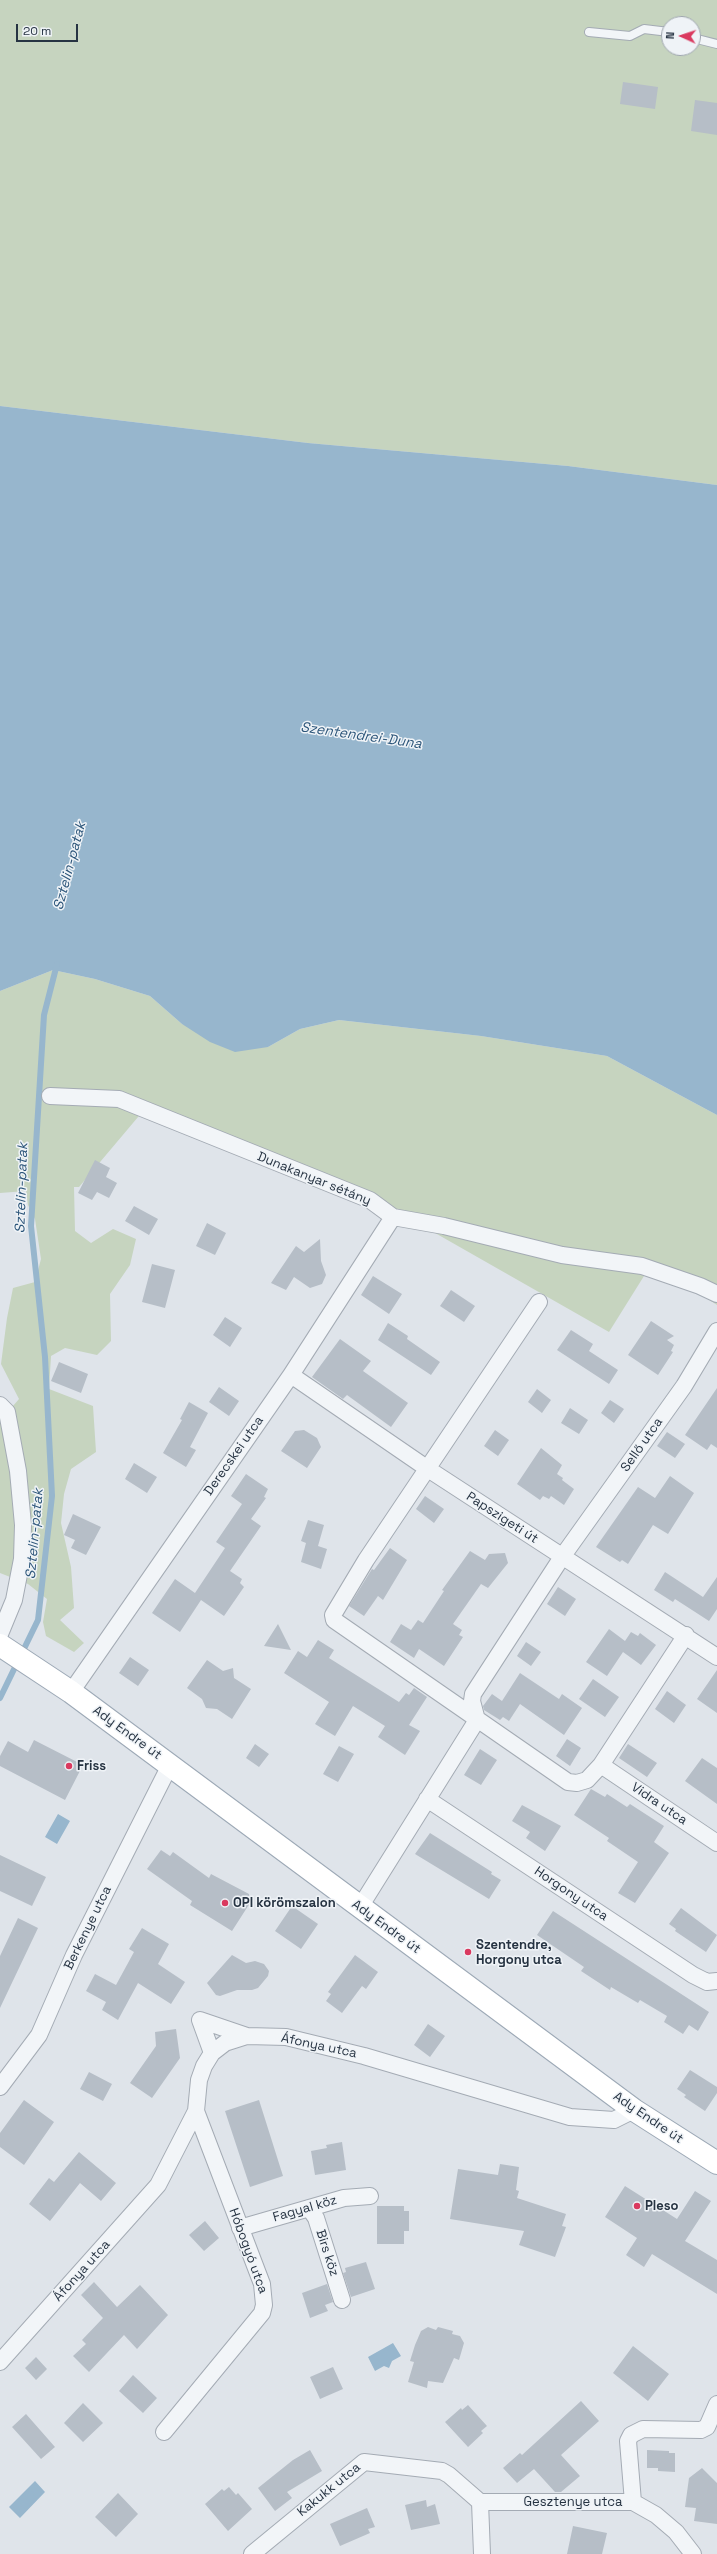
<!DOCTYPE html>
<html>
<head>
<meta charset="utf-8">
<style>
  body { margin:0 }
  #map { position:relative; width:717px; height:2554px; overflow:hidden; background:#dfe4ea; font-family:"Space Grotesk",sans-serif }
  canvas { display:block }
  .north { position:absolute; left:661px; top:16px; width:40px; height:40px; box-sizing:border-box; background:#eff3f7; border:1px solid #9fa6af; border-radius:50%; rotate:273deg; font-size:11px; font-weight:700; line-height:16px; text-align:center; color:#263342 }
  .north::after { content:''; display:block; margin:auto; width:14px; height:18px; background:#da395f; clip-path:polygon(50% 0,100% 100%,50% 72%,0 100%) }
  .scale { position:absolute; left:16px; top:24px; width:62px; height:18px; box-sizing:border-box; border:2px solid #263342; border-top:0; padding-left:5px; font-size:12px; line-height:14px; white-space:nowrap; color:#263342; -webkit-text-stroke:3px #eff3f7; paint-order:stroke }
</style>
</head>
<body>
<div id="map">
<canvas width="717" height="2554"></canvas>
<div class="north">N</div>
<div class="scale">20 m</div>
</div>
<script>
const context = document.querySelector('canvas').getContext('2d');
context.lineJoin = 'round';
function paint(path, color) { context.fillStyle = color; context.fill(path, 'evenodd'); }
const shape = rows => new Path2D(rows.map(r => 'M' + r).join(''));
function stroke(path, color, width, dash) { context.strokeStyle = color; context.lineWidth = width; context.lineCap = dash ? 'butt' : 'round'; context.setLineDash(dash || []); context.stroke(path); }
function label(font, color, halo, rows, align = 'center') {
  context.font = font + ' "Space Grotesk",sans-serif'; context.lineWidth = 3; context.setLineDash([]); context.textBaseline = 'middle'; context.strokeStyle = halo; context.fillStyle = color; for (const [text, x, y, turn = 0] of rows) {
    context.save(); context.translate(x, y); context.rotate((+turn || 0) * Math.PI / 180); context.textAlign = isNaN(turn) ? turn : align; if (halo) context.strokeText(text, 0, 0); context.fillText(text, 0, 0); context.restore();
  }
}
paint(shape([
  [0,0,717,0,717,485,568,466,308,443,0,406],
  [669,24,693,24,693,48,669,48],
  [53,970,95,979,150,996,182,1024,268,1047,300,1029,339,1020,481,1036,607,1056,717,1115,717,1305,668,1273,649,1268,609,1332,407,1217,149,1104,79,1187,74,1187,75,1231,91,1243,113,1229,136,1239,130,1265,110,1294,111,1341,97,1355,65,1348,51,1356,49,1389,93,1406,96,1452,71,1469,64,1494,61,1523,71,1567,74,1608,60,1620,84,1643,74,1652,46,1636,43,1622,47,1599,28,1584,0,1573,0,1421,19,1399,1,1364,7,1318,13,1288,35,1282,41,1259,35,1219,28,1205,26,1191,0,1193,0,991]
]), '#c6d4bf');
paint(shape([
  [0,406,308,443,568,466,717,485,717,1115,607,1056,481,1036,339,1020,300,1029,268,1047,235,1052,210,1042,182,1024,150,996,95,979,53,970,0,991],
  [58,1814,70,1821,57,1844,45,1837],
  [393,2343,401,2356,392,2361,389,2368,384,2366,375,2371,368,2357],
  [35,2481,45,2492,20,2518,9,2507]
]), '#97b6cd');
stroke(shape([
  [0,1698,38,1620,52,1496,45,1357,31,1226,44,1015,57,964]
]), '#97b6cd', 6);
paint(shape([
  [623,82,658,87,655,109,620,104],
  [695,100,717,103,717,135,691,131],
  [95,1160,110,1168,106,1177,117,1183,109,1198,97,1192,92,1200,78,1193],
  [134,1206,158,1219,149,1235,125,1221],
  [207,1223,226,1233,215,1255,196,1246],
  [320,1239,321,1261,326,1275,322,1284,310,1288,294,1277,286,1290,271,1283,296,1246,304,1252],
  [152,1264,175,1270,165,1308,142,1302],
  [373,1276,402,1294,389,1314,361,1295],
  [451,1290,475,1306,464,1322,440,1306],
  [225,1317,242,1328,230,1347,213,1335],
  [651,1321,674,1336,667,1340,674,1345,671,1351,673,1352,658,1375,628,1355],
  [388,1323,408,1336,407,1339,440,1362,431,1375,378,1340],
  [571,1330,593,1344,589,1351,618,1370,609,1384,557,1350],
  [340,1339,371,1361,363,1371,408,1403,391,1427,347,1395,343,1399,312,1377],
  [59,1362,88,1374,81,1393,51,1381],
  [219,1387,239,1401,229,1416,209,1402],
  [717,1388,717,1448,711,1444,707,1450,685,1435],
  [537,1389,551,1400,542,1413,528,1402],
  [610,1400,624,1409,614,1423,601,1413],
  [189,1402,208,1413,190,1447,196,1450,186,1467,163,1453,182,1420,180,1419],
  [570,1408,588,1420,579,1434,561,1423],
  [304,1430,317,1438,321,1447,307,1468,281,1451,295,1431],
  [495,1430,509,1440,498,1456,484,1446],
  [667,1432,685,1444,675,1458,657,1446],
  [541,1448,562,1465,557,1474,563,1478,562,1480,574,1489,564,1505,551,1496,549,1499,543,1496,540,1500,517,1484],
  [134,1463,157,1477,147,1493,125,1479],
  [246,1474,268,1489,264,1497,266,1498,251,1519,261,1526,230,1571,242,1579,240,1583,244,1587,224,1616,201,1600,180,1632,152,1613,175,1579,195,1593,225,1548,216,1542,242,1504,231,1496],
  [670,1476,694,1493,668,1534,653,1525,628,1564,622,1560,620,1562,596,1547,638,1487,655,1498],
  [425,1496,444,1509,434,1523,416,1509],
  [73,1514,101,1527,86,1555,71,1548,75,1540,64,1535],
  [308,1520,324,1525,318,1546,327,1549,321,1569,301,1562,306,1543,301,1541],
  [390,1548,407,1560,383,1600,378,1596,364,1616,349,1606,372,1569,374,1570],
  [470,1551,485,1560,489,1554,505,1553,508,1563,488,1588,481,1584,453,1624,462,1630,459,1635,463,1637,444,1666,419,1649,414,1658,390,1642,401,1624,411,1630,418,1620,423,1623,444,1591,442,1590],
  [665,1572,703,1597,717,1577,717,1609,709,1621,675,1599,673,1602,654,1590],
  [558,1587,576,1599,565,1616,547,1604],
  [278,1624,291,1650,264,1646],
  [609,1629,625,1641,631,1632,638,1636,640,1633,656,1645,641,1665,623,1652,607,1676,586,1662],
  [318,1640,334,1650,329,1658,399,1702,406,1693,409,1695,414,1688,427,1697,409,1725,420,1731,405,1755,378,1737,385,1726,353,1706,335,1736,315,1724,329,1702,284,1673,298,1651,307,1657],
  [526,1642,541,1652,531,1666,517,1656],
  [130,1657,149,1670,138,1686,119,1673],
  [207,1660,223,1671,233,1668,234,1678,251,1689,232,1719,217,1709,206,1708,202,1699,187,1688],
  [717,1670,717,1713,697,1699],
  [520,1673,559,1699,562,1694,582,1708,564,1735,520,1704,509,1721,503,1717,500,1720,484,1710,483,1706,492,1694,502,1701],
  [593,1679,619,1697,605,1717,579,1699],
  [667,1691,686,1705,674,1723,655,1709],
  [567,1739,581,1748,570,1766,556,1756],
  [34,1740,83,1765,65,1800,0,1766,0,1756,8,1741,28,1752],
  [255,1744,269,1754,259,1767,246,1758],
  [628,1744,657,1763,647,1777,619,1758],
  [339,1746,354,1754,338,1782,323,1774],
  [480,1749,497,1760,481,1785,464,1775],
  [702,1758,717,1768,717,1804,685,1781],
  [591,1789,605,1797,607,1794,627,1807,630,1804,664,1826,654,1842,669,1853,635,1903,618,1893,638,1862,607,1841,609,1838,574,1815],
  [522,1805,561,1826,545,1851,526,1838,530,1832,512,1821],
  [430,1833,492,1872,491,1874,501,1880,489,1899,415,1854],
  [161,1850,170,1856,173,1852,209,1878,211,1874,249,1894,250,1903,232,1931,190,1905,192,1901,147,1869],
  [0,1855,46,1877,32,1906,0,1891],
  [292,1906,318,1924,301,1949,275,1931],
  [681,1908,717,1935,706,1952,675,1931,676,1929,669,1924],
  [553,1911,709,2012,698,2031,689,2025,683,2034,664,2022,667,2016,640,2000,638,2003,611,1987,610,1990,581,1971,584,1967,537,1935],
  [18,1918,38,1928,0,2008,0,1956],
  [142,1928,169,1944,158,1964,185,1982,171,2004,138,1983,118,2020,102,2010,106,2002,86,1991,95,1974,116,1985,134,1952,129,1949],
  [232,1955,246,1963,255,1961,264,1964,269,1971,268,1976,258,1988,252,1990,237,1990,220,1996,216,1995,207,1983],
  [355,1955,378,1972,366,1989,362,1986,342,2013,326,2001,331,1994,328,1992],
  [428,2024,445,2036,430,2057,414,2045],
  [176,2029,180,2058,152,2098,130,2083,156,2046,155,2032],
  [690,2070,717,2087,717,2093,705,2111,684,2097,686,2095,677,2089],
  [89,2072,112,2084,103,2101,80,2089],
  [24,2100,54,2122,24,2165,0,2147,0,2133],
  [259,2100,283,2176,250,2187,225,2111],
  [342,2142,346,2170,315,2175,311,2151,327,2148,326,2145],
  [79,2152,116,2183,101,2201,80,2183,50,2221,29,2204,49,2178,54,2182],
  [500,2164,519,2167,516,2190,519,2191,517,2198,566,2214,562,2226,566,2227,555,2257,519,2245,524,2231,450,2219,458,2169,498,2175],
  [625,2186,677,2219,695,2191,711,2201,685,2241,717,2260,717,2294,652,2254,644,2267,626,2255,637,2238,605,2217],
  [377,2206,404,2206,404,2211,409,2211,409,2231,404,2231,404,2244,377,2244],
  [205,2221,219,2238,204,2251,189,2235],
  [366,2262,375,2289,351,2297,343,2273,346,2272,345,2268],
  [94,2282,117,2307,140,2285,168,2315,137,2349,124,2335,89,2372,73,2356,86,2344,82,2340,103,2318,81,2295],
  [327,2284,333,2302,325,2305,328,2311,310,2318,302,2293],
  [428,2327,436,2330,438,2327,453,2331,452,2334,460,2336,464,2343,459,2360,454,2358,443,2383,428,2381,427,2388,408,2382,414,2362,410,2361,415,2345,421,2331],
  [633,2346,669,2374,648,2401,613,2373],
  [36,2357,47,2369,36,2380,25,2368],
  [333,2367,343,2389,320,2399,310,2377],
  [133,2375,157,2398,143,2413,119,2391],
  [581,2401,599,2421,561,2455,580,2476,561,2492,555,2492,534,2469,517,2483,503,2468,520,2453,522,2455],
  [83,2403,103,2423,83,2442,64,2423],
  [468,2405,487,2426,481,2431,483,2433,468,2447,445,2422,461,2408,462,2410],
  [26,2414,55,2447,41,2459,12,2427],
  [310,2450,322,2471,287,2492,292,2498,275,2511,258,2488,293,2460],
  [647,2450,669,2451,669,2453,675,2453,675,2472,658,2471,658,2468,647,2468],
  [702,2468,717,2483,717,2524,694,2521,696,2508,685,2507,689,2478],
  [229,2487,236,2495,238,2493,252,2509,228,2531,205,2504,222,2489,224,2491],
  [118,2493,138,2514,116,2537,95,2517],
  [426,2500,427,2507,435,2504,440,2524,411,2530,405,2505],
  [367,2508,375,2527,368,2529,370,2533,340,2546,330,2524],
  [573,2526,607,2533,602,2554,567,2554]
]), '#b6bec7');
const service = shape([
  [589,32,630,36,644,29,669,32],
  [693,38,717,44]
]);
const minor = shape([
  [50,1096,119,1099,370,1200,393,1217,444,1226,562,1255,642,1266,700,1286,717,1294],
  [539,1302,366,1560,333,1615,334,1620,568,1782,577,1783,587,1780,601,1765,686,1635],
  [291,1375,428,1469,717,1657],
  [0,1405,7,1412,18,1471,23,1525,22,1559,14,1600,0,1634],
  [71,1692,291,1375,393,1217],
  [601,1765,717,1843],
  [427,1799,693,1975,707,1982,717,1981],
  [360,1907,477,1720,472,1701,473,1694,562,1557,684,1386,717,1331],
  [212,2053,200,2020,247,2036],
  [0,2087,39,2035,74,1955,170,1765],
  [309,2208,316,2218,342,2300],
  [240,2228,344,2198,370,2196],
  [0,2362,158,2185,196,2111,199,2080,204,2066,212,2053,225,2043,247,2036,286,2037,364,2056,570,2117,614,2120,634,2110],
  [164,2432,262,2313,264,2305,262,2284,196,2111],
  [480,2502,633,2502,656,2515,676,2532,693,2554],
  [480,2502,482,2554],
  [633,2502,628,2441,631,2435,643,2429,701,2430,707,2427,717,2404],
  [252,2554,364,2462,442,2471,449,2475,480,2502]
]);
const primary = shape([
  [0,1645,71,1692,634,2110,717,2163]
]);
stroke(service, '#a4abb4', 10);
stroke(minor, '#a4abb4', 18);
stroke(primary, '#9da9b6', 24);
stroke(service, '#f2f5f8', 8);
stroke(minor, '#f2f5f8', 16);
stroke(primary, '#fff', 22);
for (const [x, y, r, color] of [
  [69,1766,4,"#da395f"],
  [225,1903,4,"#da395f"],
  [468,1952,4,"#da395f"],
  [637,2206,4,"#da395f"]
]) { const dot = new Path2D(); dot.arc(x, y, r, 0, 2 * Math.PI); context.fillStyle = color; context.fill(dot); stroke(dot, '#eff3f7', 1.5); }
label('13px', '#263342', '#eff3f7', [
  ["Dunakanyar sétány",314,1179,22],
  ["Sellő utca",642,1445,-55],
  ["Derecskei utca",234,1456,-55],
  ["Papszigeti út",502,1518,33],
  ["Ady Endre út",127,1733,36],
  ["Vidra utca",659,1804,34],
  ["Horgony utca",571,1894,34],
  ["Ady Endre út",386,1927,36],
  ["Berkenye utca",88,1928,-64],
  ["Áfonya utca",319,2046,12],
  ["Ady Endre út",648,2118,34],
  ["Fagyal köz",305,2209,-16],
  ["Hóbogyó utca",248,2251,70],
  ["Birs köz",327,2253,72],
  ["Áfonya utca",82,2271,-48],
  ["Kakukk utca",329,2490,-39],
  ["Gesztenye utca",573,2502]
]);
label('bold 13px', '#263342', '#eff3f7', [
  ["Friss",77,1766],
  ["OPI körömszalon",233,1903],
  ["Szentendre,",476,1945],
  ["Horgony utca",476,1960],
  ["Pleso",645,2206]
], 'left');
label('italic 14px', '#2d567a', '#eff3f7', [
  ["Szentendrei-Duna",361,736,8],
  ["Sztelin-patak",70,866,-75],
  ["Sztelin-patak",22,1188,-88],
  ["Sztelin-patak",35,1534,-85]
]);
</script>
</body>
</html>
